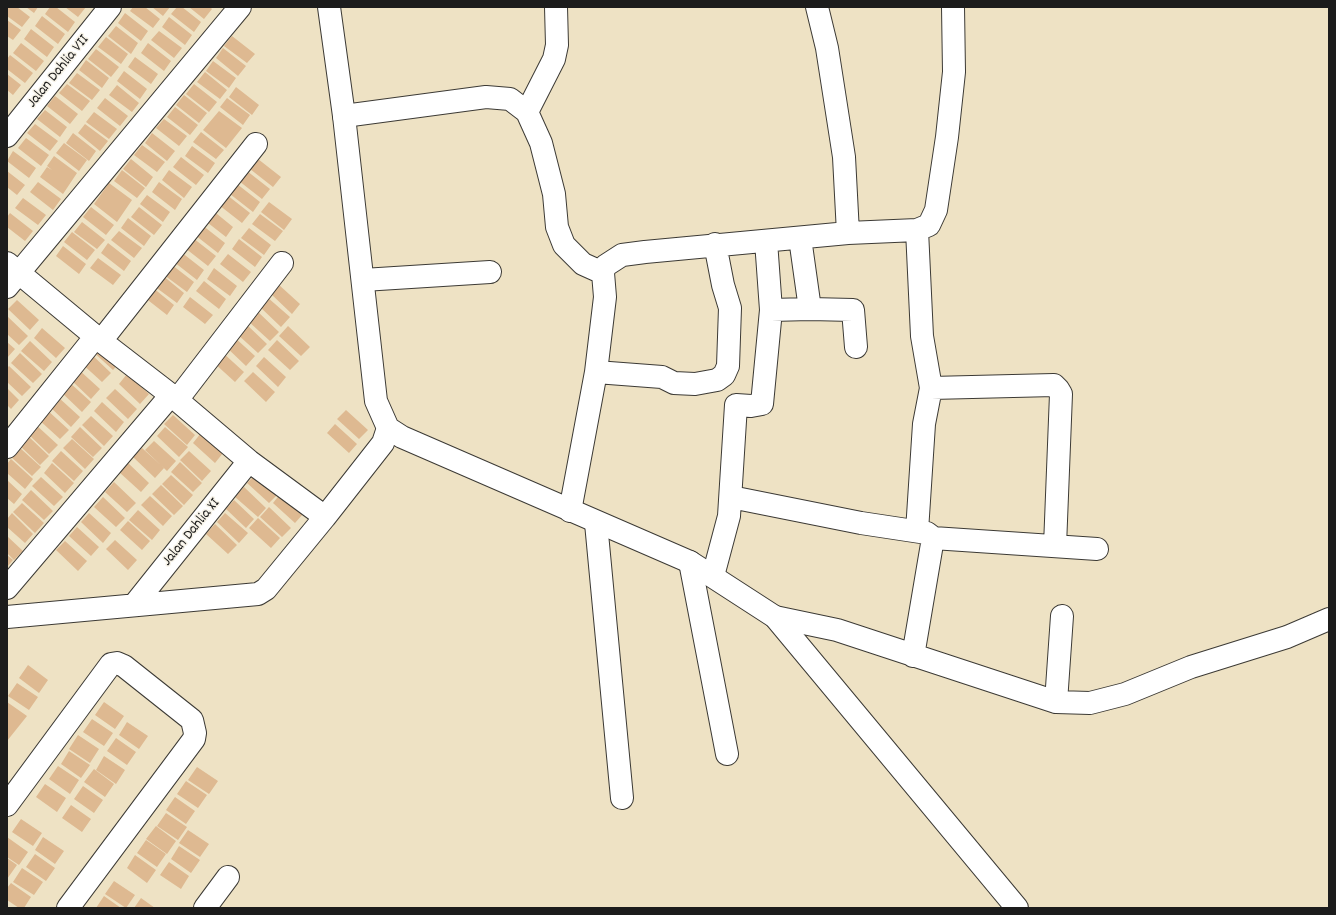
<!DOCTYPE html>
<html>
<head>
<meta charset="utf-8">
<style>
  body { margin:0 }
  #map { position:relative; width:1336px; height:915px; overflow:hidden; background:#eee2c4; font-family:Dekko,sans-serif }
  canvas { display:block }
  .frame { position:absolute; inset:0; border:8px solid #1c1c1c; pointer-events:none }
</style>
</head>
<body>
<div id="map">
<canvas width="1336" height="915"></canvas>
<div class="frame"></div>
</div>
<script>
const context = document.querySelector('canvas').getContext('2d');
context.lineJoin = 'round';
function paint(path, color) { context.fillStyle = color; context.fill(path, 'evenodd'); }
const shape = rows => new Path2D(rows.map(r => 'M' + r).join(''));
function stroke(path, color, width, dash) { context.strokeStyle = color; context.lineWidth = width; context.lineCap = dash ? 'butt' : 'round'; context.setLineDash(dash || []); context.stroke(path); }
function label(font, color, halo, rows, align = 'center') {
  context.font = font + ' Dekko,sans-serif'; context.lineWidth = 3; context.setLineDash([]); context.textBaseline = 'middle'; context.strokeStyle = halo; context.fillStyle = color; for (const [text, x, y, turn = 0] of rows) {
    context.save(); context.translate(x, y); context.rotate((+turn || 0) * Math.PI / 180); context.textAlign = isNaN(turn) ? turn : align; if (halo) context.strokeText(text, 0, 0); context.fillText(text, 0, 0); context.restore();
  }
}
paint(shape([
  [7,7,17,7,30,17,22,27,7,16],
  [26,7,38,7,34,13],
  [50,7,56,7,75,22,68,32,45,14],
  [65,7,86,7,78,17],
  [133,7,145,7,160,19,153,28,130,11],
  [152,7,170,7,163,16],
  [177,7,182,7,201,22,194,32,171,14],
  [189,7,210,7,212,9,204,19],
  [125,13,148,31,141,41,118,23],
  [42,16,65,34,58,44,35,26],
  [169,17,192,35,185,45,162,27],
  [7,20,21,30,13,40,7,36],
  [116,26,138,43,131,54,108,36],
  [31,29,54,47,47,57,24,39],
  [159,31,182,48,174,58,151,40],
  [232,36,255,54,247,63,224,46],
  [106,37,128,54,121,64,98,47],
  [21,43,44,61,36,71,13,53],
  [148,43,171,61,164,71,141,53],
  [223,48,246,66,238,76,216,58],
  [96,49,119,67,111,77,88,59],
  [10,55,33,73,25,83,7,69,7,59],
  [135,57,158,74,151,84,128,67],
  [86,60,109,78,102,88,79,70],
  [213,61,236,78,229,88,206,71],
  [124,71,147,89,140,99,117,81],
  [205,72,227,90,220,99,197,82],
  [77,73,100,90,92,100,69,83],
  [7,74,21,85,13,95,7,90],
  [67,84,90,101,82,111,59,93],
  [194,84,217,102,209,112,186,94],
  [117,85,139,103,132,112,109,95],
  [236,87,259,105,252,115,229,97],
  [184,95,207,113,199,123,176,105],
  [55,96,78,114,70,124,47,106],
  [105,98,128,116,120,126,97,108],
  [227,98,250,115,243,125,220,107],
  [175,107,198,125,190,135,167,117],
  [45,110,67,127,60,137,37,119],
  [219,111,242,128,226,148,203,130],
  [94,112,117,129,109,139,86,122],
  [164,119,187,136,179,146,156,128],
  [35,124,58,141,50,151,27,133],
  [85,124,108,141,100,151,78,133],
  [201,132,224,150,216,159,193,142],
  [73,133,96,151,89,161,66,143],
  [152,133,175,151,167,161,145,143],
  [26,138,49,155,41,166,18,148],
  [64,143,87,160,79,171,56,153],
  [142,145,165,162,157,172,134,155],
  [192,146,215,163,208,173,185,156],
  [13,151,36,168,29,178,7,161],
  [54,156,77,173,63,194,40,177,47,167,52,170,47,166],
  [181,157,204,175,196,185,173,167],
  [131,159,153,177,146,187,123,169],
  [258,159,281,177,273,187,250,169],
  [122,170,145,188,137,198,114,181],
  [169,170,192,187,184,198,162,180],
  [7,171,25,185,17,195,7,187],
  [247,171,270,189,262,199,239,181],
  [38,182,61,199,53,210,30,192],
  [159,182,182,199,175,210,152,192],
  [109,183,132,200,117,222,94,204],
  [237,184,260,202,253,212,230,194],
  [147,195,170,212,163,222,140,204],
  [227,195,250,213,242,223,219,205],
  [23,198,46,215,38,225,15,208],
  [269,202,292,219,284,230,261,212],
  [91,207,114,225,106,235,83,217],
  [139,207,162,225,154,235,131,217],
  [211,209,233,227,226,237,203,219],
  [10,213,33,231,25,241,7,227,7,217],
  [260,214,283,231,275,241,252,224],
  [128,218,151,236,144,246,121,228],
  [82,222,105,240,97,249,74,232],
  [202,225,225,243,218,253,195,235],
  [249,228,271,245,264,255,241,238],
  [119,231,142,248,134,258,111,240],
  [72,232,95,250,87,260,64,242],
  [193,238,216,256,208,266,185,248],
  [239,239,262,257,255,267,232,249],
  [108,243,131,261,124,271,101,253],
  [63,246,86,264,79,274,56,256],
  [181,252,204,270,197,280,174,262],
  [228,254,251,272,243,282,220,264],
  [98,258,121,275,113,285,90,268],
  [172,265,194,282,187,292,164,275],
  [214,268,237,286,230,296,207,279],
  [162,275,184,293,177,303,154,286],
  [204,281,226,299,219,309,196,291],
  [278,284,300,304,292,314,270,293],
  [152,287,174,305,167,315,144,297],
  [190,297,213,315,205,324,183,307],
  [267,297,290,317,281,327,259,306],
  [17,300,39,320,30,330,8,309],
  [257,311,279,332,270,341,248,321],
  [7,316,28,336,19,345,7,334],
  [245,323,267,344,258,353,236,333],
  [288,326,310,347,301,356,279,336],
  [42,328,65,348,56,358,34,338],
  [233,336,255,356,246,366,224,345],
  [277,340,299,361,290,370,268,350],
  [30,341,52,362,44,371,21,351],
  [7,342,15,349,7,358],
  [91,350,122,360,113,370],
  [89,352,111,373,102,382,80,362],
  [222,352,244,372,235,382,213,362],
  [20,353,42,374,33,383,11,363],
  [264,357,286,377,278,387,256,366],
  [9,366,31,387,22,396,7,382,7,368],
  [78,369,100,389,91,399,69,378],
  [253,372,275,392,266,402,244,381],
  [127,374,149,394,140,404,119,384],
  [69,382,91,402,82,412,60,391],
  [7,388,19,400,11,409,7,405],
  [115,389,137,409,128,419,106,398],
  [58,397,80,417,71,427,49,406],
  [102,402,124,422,116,432,94,411],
  [46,409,69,430,60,439,38,419],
  [346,410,368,430,359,439,337,419],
  [173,415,195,435,187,445,164,424],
  [91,416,113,436,104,446,82,425],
  [35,424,58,445,49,454,27,433],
  [335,424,357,444,349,453,327,433],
  [80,427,102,448,93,457,71,437],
  [165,427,188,447,179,457,157,436],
  [201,433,223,453,215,463,193,443],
  [27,435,49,456,40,465,18,444],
  [72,439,94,459,85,469,63,448],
  [154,441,176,461,167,471,145,450],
  [19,447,41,467,32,476,10,456],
  [142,448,164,468,155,478,133,457],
  [61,451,83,471,74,481,52,461],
  [189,451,211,471,202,481,180,460],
  [11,459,33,479,25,489,7,473,7,464],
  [127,462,149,483,141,492,119,472],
  [180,462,202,483,193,492,171,472],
  [52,463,74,483,65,493,44,473],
  [256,474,278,494,269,503,247,483],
  [171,475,193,495,184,505,162,484],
  [41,477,63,497,54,506,32,486],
  [7,480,22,494,14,504,7,498],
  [114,482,136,503,127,512,105,492],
  [161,485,183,506,174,515,152,494],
  [244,487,266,508,258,517,235,497],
  [31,490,53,511,44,520,22,500],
  [281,493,303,514,295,523,273,503],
  [150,496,172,516,163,526,141,505],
  [103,497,125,518,116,527,94,507],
  [234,500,254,519,246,528,226,509],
  [22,503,44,523,35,533,13,512],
  [269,507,291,528,282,537,260,517],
  [138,510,160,530,152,540,129,520],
  [12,513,33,534,25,543,7,527,7,519],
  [89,513,111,533,103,543,81,522],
  [225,513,248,533,239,543,217,522],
  [258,518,280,538,271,548,249,528],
  [128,521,150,541,142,550,120,530],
  [215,524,237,545,228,554,206,534],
  [77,527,99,547,91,556,69,536],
  [7,536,23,551,14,560,7,553],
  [115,540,137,560,128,570,106,549],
  [65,541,87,561,78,571,56,550],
  [7,555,13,560,7,567],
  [28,665,48,680,39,693,19,678],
  [17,683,38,697,29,710,8,696],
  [7,702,27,716,7,741],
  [104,702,124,716,115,729,95,715],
  [92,719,113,733,104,746,83,732],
  [127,722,148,736,139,749,119,735],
  [78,735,99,749,90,763,69,749],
  [116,738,136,752,127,765,107,751],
  [69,751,90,765,81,778,61,764],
  [104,756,125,770,116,784,96,770],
  [58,766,79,780,70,794,49,779],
  [197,767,218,781,209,794,188,780],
  [94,769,114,784,105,797,84,782],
  [186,781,207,795,198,808,177,794],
  [45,784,66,798,57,812,36,797],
  [83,786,103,800,94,813,74,799],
  [175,797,195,811,186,824,166,810],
  [71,805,91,819,82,832,62,818],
  [166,813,187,827,178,840,157,826],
  [21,819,42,833,33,846,12,832],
  [156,826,176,841,167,854,146,839],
  [188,830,209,844,200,857,179,843],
  [7,837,28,852,19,865,7,857],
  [43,837,64,851,55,864,35,850],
  [146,840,166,854,157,867,137,853],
  [179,846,200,860,191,873,171,859],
  [35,854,55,868,46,881,26,867],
  [135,855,156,870,147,883,127,868],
  [7,858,17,865,7,879],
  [169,862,189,876,181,889,160,875],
  [22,868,43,882,34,895,13,882],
  [114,881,135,895,126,908,105,894],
  [11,883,31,897,24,908,19,908,7,900,7,888],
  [104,896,121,908,96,908],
  [141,898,155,908,134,908]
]), '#deb991');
const street = shape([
  [817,7,827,48,844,157,848,233],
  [527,112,554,59,557,45,556,7],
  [344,116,486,97,510,99,527,112,541,143,554,194,557,227,564,245,583,264,603,273],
  [7,136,110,7],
  [917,230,922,336,931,388,924,424,917,531],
  [800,238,810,309,853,310,856,347],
  [7,263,101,341,171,395,249,461,325,517,383,443,388,428],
  [363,280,490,272],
  [7,287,240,7],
  [771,310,810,309],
  [101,341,256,144],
  [596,372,662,377,674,383,695,384,717,380,724,375,728,366,730,308,723,285,715,244],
  [931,388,1054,385,1058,389,1061,394,1055,546],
  [177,400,282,263],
  [7,447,96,336],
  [731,497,861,523,927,533,931,536],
  [570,511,596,372,605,297,603,273,605,266,622,255,645,252,848,233,917,230,929,225,936,210,947,137,954,72,953,7],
  [596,523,622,798],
  [690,562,727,754],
  [713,576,729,516,736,405,751,406,762,404,771,310,766,241],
  [7,588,171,395],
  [134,605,249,461],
  [7,617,258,594,266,589,325,517],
  [775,617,837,630,1056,702,1090,703,1125,694,1191,667,1287,637,1329,619],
  [913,656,933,538,1097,549],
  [1056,702,1062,616],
  [7,805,111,664,117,663,124,666,192,720,195,733,194,739,68,908],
  [205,908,228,877]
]);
const secondary = shape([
  [329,7,344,116,376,401,388,428,402,437,690,562,775,617,1017,908]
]);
stroke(street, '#3c3a35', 24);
stroke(secondary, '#3c3a35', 24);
stroke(street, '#fff', 22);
stroke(secondary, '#fff', 22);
label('15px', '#1c1c1c', '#f7f3e8', [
  ["Jalan Dahlia VII",59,72,-51],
  ["Jalan Dahlia XI",192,533,-51]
]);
</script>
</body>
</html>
